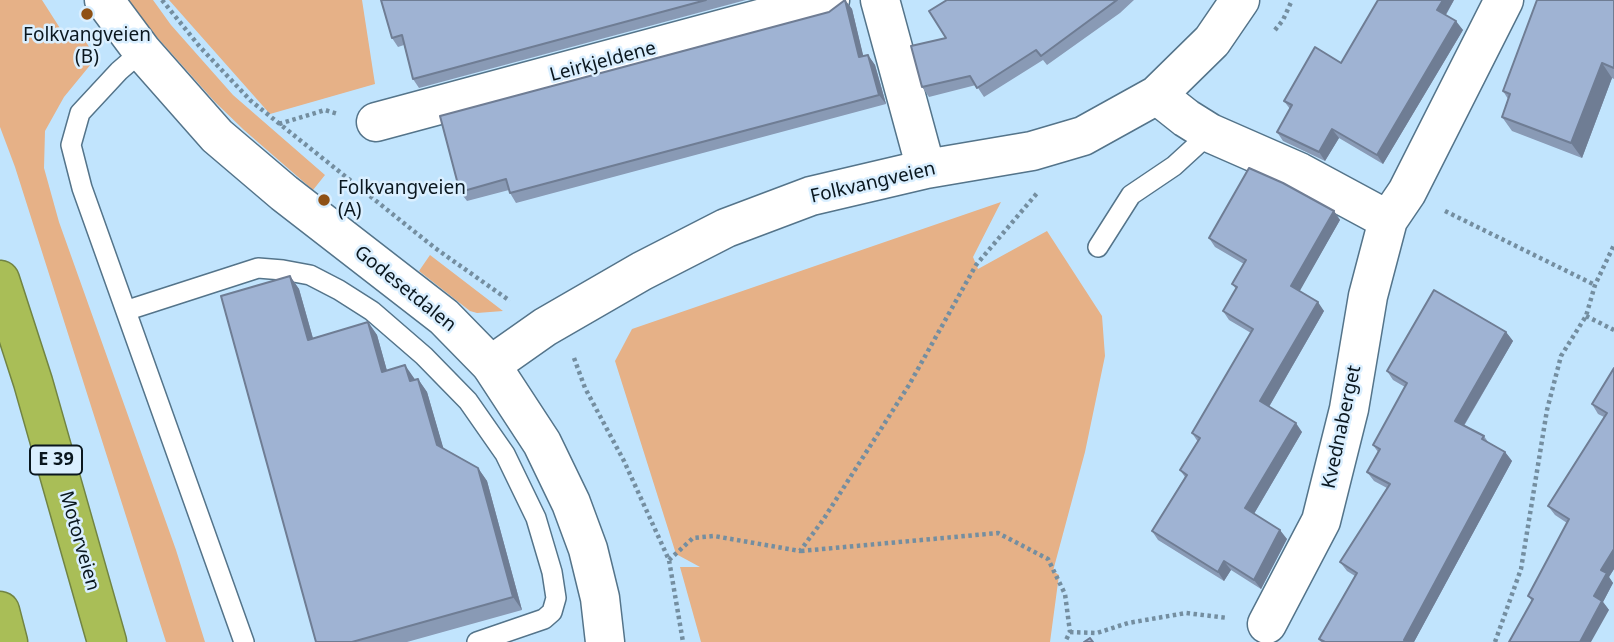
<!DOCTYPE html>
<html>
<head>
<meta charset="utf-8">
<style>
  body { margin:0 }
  canvas { display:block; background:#c1e4fd }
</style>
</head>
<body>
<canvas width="1614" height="642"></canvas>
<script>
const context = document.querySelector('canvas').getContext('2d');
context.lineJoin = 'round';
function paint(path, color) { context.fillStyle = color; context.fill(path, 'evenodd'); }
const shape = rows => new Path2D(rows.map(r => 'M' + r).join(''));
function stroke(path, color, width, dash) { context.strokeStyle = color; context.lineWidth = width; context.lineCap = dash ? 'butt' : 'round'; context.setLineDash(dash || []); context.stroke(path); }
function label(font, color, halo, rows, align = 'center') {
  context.font = font + ' "Noto Sans",sans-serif'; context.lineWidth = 5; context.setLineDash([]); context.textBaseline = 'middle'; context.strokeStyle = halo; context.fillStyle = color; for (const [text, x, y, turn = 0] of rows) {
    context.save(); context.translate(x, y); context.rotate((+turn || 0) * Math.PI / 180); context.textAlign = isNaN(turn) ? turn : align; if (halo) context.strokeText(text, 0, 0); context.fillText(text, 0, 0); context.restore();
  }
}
paint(shape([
  [0,0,42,0,65,36,81,34,96,58,64,97,45,131,44,168,59,222,176,550,205,642,166,642,15,167,0,127],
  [127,0,153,0,171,25,233,95,325,175,313,190,244,130,215,102,147,26],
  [169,0,362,0,375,84,270,114],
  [1001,202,973,257,978,269,1047,231,1102,316,1105,356,1085,452,1053,571,1059,575,1050,642,701,642,680,567,700,567,676,554,615,361,632,329],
  [430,255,503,311,477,313,470,311,419,271]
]), '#e6b187');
const service = shape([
  [142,51,119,71,80,113,71,145,82,188,244,642],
  [1098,247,1131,195,1174,166,1210,133],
  [128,310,258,268,283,270,310,275,339,290,372,311,424,356,468,401,505,454,536,518,552,572,556,598,552,612,544,619,477,642]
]);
const minor = shape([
  [880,0,926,169],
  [1157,95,1186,118,1210,133,1299,172,1388,220],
  [376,122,830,0],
  [491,365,545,327,642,271,726,228,811,196,926,169,1032,151,1083,136,1157,95,1212,41,1240,0],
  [1267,624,1321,521,1349,409,1368,296,1388,220,1407,192,1504,0]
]);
const secondary = shape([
  [104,0,142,51,217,136,284,193,444,317,491,365,542,443,571,503,588,549,600,598,605,642]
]);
const motorway = shape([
  [0,280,33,382,107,642],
  [0,611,8,642]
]);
stroke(service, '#54748a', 22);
stroke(minor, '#54748a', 41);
stroke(secondary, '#54748a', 41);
stroke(motorway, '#718443', 41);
stroke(shape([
  [162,0,200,47,251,101,435,248,510,301],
  [1275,30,1283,20,1292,0],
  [279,124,325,110,338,114],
  [1445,211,1595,285],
  [1586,316,1614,330],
  [574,358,585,388,624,461,669,560,683,642],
  [801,551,998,533,1048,559,1065,594,1070,632,1065,642],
  [669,560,693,538,714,536,800,551,823,520,909,385,976,265,1038,192],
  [1070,632,1097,633,1128,623,1186,613,1228,618],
  [1495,642,1521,569,1547,410,1561,356,1586,316,1595,285,1614,245]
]), '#748ea0', 4.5, [3.5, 3.5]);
stroke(service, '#fff', 19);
stroke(minor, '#fff', 38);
stroke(secondary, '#fff', 38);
stroke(motorway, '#a9be57', 38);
paint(shape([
  [381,0,746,0,419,88,413,79,404,45,398,47,392,38],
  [845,0,852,9,863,56,868,55,875,65,886,104,516,203,510,193,509,190,467,201,460,192,829,12],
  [947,0,1134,0,1120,13,1047,65,1043,60,984,97,976,85,929,97,922,87,946,38],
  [1454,0,1446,15,1463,30,1383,164,1339,138,1325,161,1283,141,1277,132,1290,109,1284,101],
  [1614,0,1614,79,1612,78,1582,158,1512,131,1502,117,1508,99,1503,91],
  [1334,211,1340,220,1299,291,1324,311,1269,407,1302,432,1254,514,1287,539,1261,589,1231,570,1224,581,1158,540,1152,531,1185,477,1180,470,1198,442,1192,433,1251,333,1229,320,1223,311,1236,289,1232,284,1244,264,1215,247,1209,238],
  [290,276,299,289,313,338,368,322,377,335,387,371,414,378,415,380,418,379,427,392,443,448,478,468,487,481,522,610,407,642,316,642],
  [1506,332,1513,341,1464,426,1484,436,1488,442,1505,452,1512,461,1414,642,1321,642,1319,639,1355,576,1347,571,1340,562,1387,488,1374,481,1367,472,1378,452,1373,445,1405,387,1393,380,1387,371],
  [1614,368,1614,569,1609,577,1613,583,1603,602,1609,610,1532,601,1528,596,1567,523,1555,515,1548,506,1604,417,1598,414,1592,404]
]), '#899ab5');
paint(shape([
  [845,0,852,9,866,67,859,57],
  [1443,0,1454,0,1443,19,1437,10],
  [1456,21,1463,30,1383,164,1377,155],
  [868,55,875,65,886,104,879,95],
  [1602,63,1612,78,1582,158,1571,143],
  [1332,129,1339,138,1325,161,1319,152],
  [1334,211,1340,220,1297,296,1291,286],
  [290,276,299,289,317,353,308,340],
  [1318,302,1324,311,1267,410,1260,401],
  [368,322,377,335,391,385,382,372],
  [1506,332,1513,341,1461,430,1455,421],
  [405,365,414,378,419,394,410,381],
  [418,379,427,392,446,457,437,445],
  [1296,423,1302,432,1252,517,1245,508],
  [1505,452,1512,461,1414,642,1405,642,1404,640],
  [478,468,487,481,522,610,513,597],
  [1280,530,1287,539,1261,589,1254,580],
  [1614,549,1614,569,1609,577,1613,583,1603,602,1609,610,1591,642,1580,642,1601,570],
  [1224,561,1231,570,1224,581,1218,572]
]), '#6f7d94');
const building = shape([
  [381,0,706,0,413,79,402,35,392,38,381,0],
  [845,0,859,57,868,55,879,95,510,193,506,179,460,192,440,116,829,12,845,0],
  [947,0,1117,0,1041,56,1036,50,977,88,970,76,922,87,911,46,946,38,929,11,947,0],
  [1378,0,1443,0,1437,10,1456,21,1377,155,1332,129,1319,152,1277,132,1292,105,1284,101,1315,47,1341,63,1378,0],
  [1537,0,1614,0,1614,68,1602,63,1571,143,1502,117,1510,94,1503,91,1537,0],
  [1249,168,1283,183,1334,211,1291,286,1318,302,1260,401,1296,423,1245,508,1280,530,1254,580,1224,561,1218,572,1152,531,1187,475,1180,470,1200,438,1192,433,1253,329,1223,311,1237,287,1232,284,1246,260,1209,238,1249,168],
  [290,276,308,340,368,322,382,372,405,365,410,381,418,379,437,445,478,468,513,597,352,642,316,642,221,296,290,276],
  [1434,290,1506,332,1455,421,1484,436,1482,439,1505,452,1404,640,1408,642,1325,642,1319,639,1357,573,1340,562,1390,484,1367,472,1380,449,1373,445,1407,383,1387,371,1434,290],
  [1614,368,1614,549,1601,570,1607,573,1594,596,1602,601,1580,642,1509,642,1533,599,1528,596,1569,519,1548,506,1607,413,1592,404,1614,368],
  [1090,638,1093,642,1084,642,1090,638]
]);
paint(building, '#9fb3d3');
stroke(building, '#6f7d94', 2);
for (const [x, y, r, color] of [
  [87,14,7,"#8f5115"],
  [324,200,7,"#8f5115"]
]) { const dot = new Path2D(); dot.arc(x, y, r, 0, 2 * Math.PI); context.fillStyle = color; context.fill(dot); stroke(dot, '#daefff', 2.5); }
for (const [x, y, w] of [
  [56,460,52]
]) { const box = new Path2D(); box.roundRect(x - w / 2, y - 14.5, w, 29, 5); context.fillStyle = '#daefff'; context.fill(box); stroke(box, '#0a171f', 2); }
label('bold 18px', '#0a171f', null, [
  ["E 39",56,460]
]);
label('19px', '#0a171f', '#daefff', [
  ["Folkvangveien",87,36],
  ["(B)",87,58],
  ["Folkvangveien",338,189,"left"],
  ["(A)",338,211,"left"]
]);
label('19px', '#0a171f', '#daefff', [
  ["Leirkjeldene",603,62,-15],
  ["Folkvangveien",873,183,-13],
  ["Godesetdalen",405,289,39],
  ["Kvednaberget",1342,427,-78],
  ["Motorveien",79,541,74]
]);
</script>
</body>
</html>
